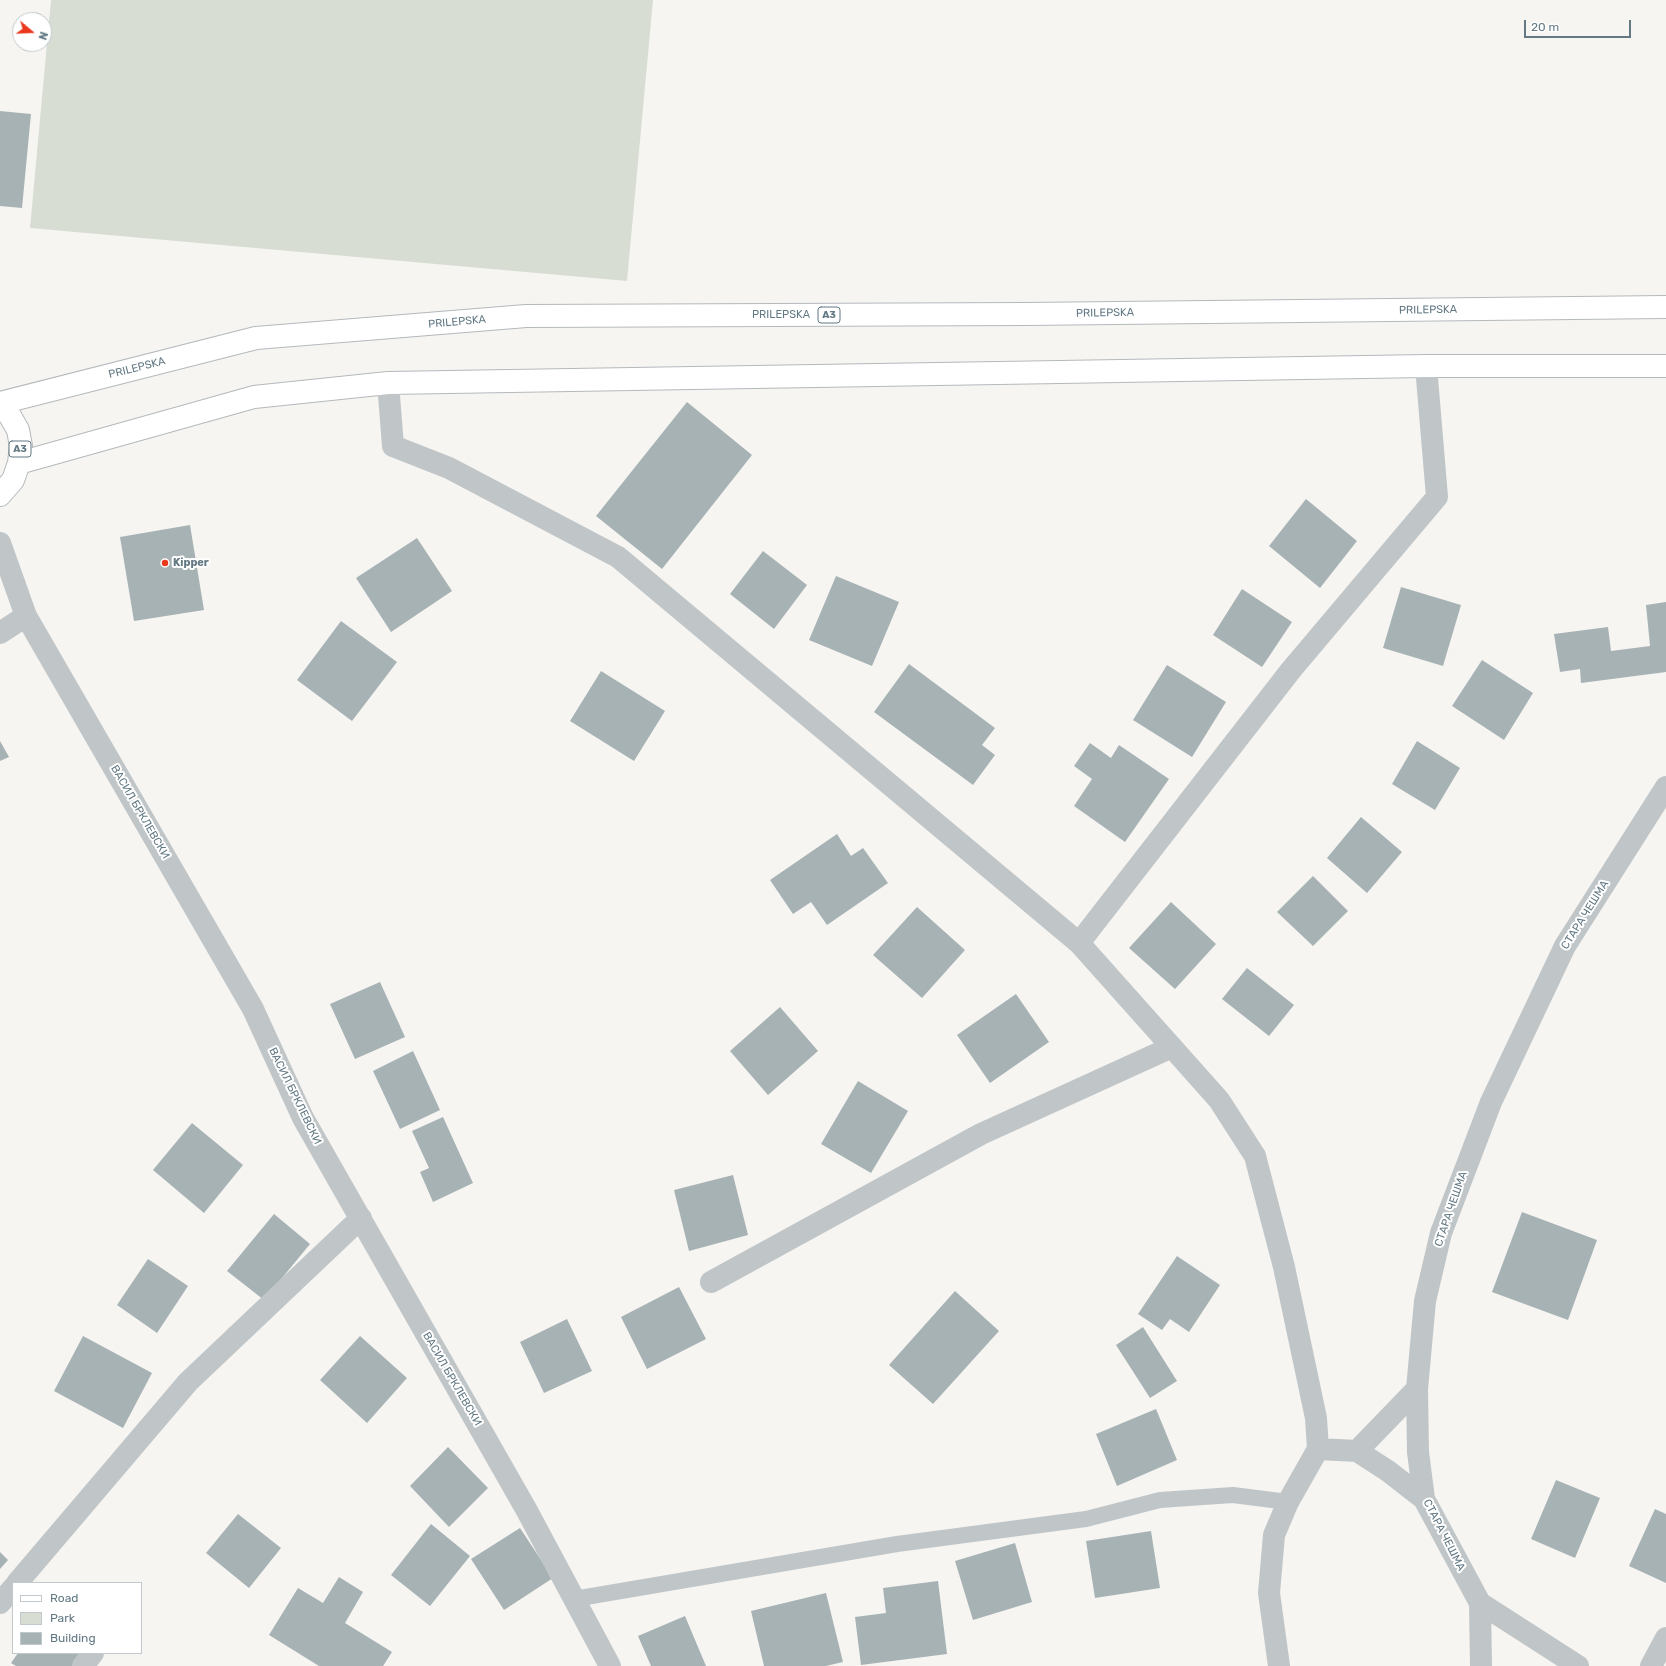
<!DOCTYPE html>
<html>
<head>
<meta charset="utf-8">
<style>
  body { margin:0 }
  #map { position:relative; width:1666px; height:1666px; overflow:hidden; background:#f6f5f2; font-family:Rubik,sans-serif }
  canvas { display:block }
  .legend { position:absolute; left:12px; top:1582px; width:130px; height:72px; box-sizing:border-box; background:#fff; border:1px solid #c1c9ce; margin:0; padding:5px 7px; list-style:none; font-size:12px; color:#637984 }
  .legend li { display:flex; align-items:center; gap:8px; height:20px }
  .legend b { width:20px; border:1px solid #c1c9ce }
  .north { position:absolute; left:12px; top:12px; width:40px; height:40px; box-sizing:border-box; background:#fff; border:1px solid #c1c9ce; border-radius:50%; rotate:109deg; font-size:11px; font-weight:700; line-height:16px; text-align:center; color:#637984 }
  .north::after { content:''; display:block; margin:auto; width:14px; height:18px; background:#ea381d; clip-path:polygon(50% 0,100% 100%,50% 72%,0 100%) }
  .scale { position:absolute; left:1524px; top:20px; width:107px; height:18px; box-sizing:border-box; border:2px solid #637984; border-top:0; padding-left:5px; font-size:12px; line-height:14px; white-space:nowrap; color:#637984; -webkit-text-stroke:3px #fff; paint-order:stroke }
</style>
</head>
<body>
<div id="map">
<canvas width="1666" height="1666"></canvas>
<ul class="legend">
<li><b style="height:5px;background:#fff"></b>Road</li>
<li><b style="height:11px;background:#d7ddd3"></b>Park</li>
<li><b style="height:11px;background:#a7b2b5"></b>Building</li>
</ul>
<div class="north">N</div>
<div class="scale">20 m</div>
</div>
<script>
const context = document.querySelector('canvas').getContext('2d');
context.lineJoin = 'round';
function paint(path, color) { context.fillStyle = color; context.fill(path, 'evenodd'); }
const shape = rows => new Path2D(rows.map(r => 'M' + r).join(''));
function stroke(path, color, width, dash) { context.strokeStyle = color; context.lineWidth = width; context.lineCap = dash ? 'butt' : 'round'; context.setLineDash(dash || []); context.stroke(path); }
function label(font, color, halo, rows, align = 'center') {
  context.font = font + ' Rubik,sans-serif'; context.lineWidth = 4; context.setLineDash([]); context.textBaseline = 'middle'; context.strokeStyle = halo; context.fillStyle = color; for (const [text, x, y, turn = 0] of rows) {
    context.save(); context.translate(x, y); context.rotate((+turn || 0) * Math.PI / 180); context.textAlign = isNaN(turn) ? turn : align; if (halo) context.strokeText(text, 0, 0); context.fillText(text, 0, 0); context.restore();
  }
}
paint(shape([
  [51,0,653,0,627,281,30,228]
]), '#d7ddd3');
paint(shape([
  [0,111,31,114,22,208,0,206],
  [687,402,752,455,662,569,596,516],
  [1306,499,1357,541,1320,588,1269,546],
  [190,525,204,610,134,621,120,537],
  [417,538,452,591,391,632,356,578],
  [763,551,807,585,774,629,730,594],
  [836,576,899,602,872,666,809,640],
  [1401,587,1461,605,1443,666,1383,648],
  [1242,589,1292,622,1262,667,1213,635],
  [1666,602,1666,672,1581,683,1580,669,1560,672,1554,634,1608,627,1611,651,1650,646,1646,605],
  [341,621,397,662,352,721,297,680],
  [1482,660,1533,693,1504,740,1452,706],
  [909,664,995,728,982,745,995,755,973,785,874,712],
  [1167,665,1226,702,1192,757,1133,720],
  [601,671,665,711,634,761,570,721],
  [0,741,9,757,0,761],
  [1417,741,1460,768,1435,810,1392,784],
  [1090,743,1111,758,1119,745,1169,779,1125,842,1074,806,1092,779,1074,766],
  [1361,817,1402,852,1367,893,1327,858],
  [837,834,851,856,863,848,888,883,827,925,811,902,793,914,770,880],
  [1313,876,1348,911,1313,946,1277,912],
  [1171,902,1216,944,1175,989,1129,948],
  [917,907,965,950,922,998,873,955],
  [1247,968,1294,1005,1269,1036,1222,999],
  [380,982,405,1037,355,1059,330,1004],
  [1016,994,1049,1042,990,1083,957,1035],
  [780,1007,818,1051,768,1095,730,1051],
  [413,1051,440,1110,400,1129,373,1071],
  [858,1081,908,1111,871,1173,821,1144],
  [443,1117,473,1183,433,1202,420,1172,429,1168,412,1131],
  [192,1123,243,1165,204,1213,153,1170],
  [733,1175,748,1235,689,1251,674,1190],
  [1522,1212,1597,1240,1568,1320,1492,1292],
  [274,1214,310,1244,264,1300,227,1271],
  [1177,1256,1220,1285,1189,1332,1170,1319,1162,1330,1138,1314],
  [148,1259,188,1286,157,1333,117,1305],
  [679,1287,706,1339,647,1369,621,1317],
  [955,1291,999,1331,933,1404,889,1365],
  [567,1319,592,1371,544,1393,520,1342],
  [1143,1327,1177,1381,1150,1398,1116,1345],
  [83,1336,152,1373,123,1428,54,1391],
  [360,1336,407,1378,367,1423,320,1380],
  [1156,1409,1177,1460,1117,1486,1096,1434],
  [448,1447,488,1488,449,1527,410,1486],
  [1556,1480,1600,1498,1575,1558,1531,1539],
  [1655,1509,1666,1514,1666,1583,1629,1566],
  [238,1514,281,1548,249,1588,206,1553],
  [431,1524,470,1556,430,1606,391,1575],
  [520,1528,553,1578,504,1610,471,1559],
  [1151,1531,1160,1588,1095,1598,1086,1541],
  [1015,1543,1032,1602,973,1620,955,1561],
  [0,1552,8,1560,0,1569],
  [339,1577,363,1592,345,1623,392,1652,383,1666,319,1666,269,1635,298,1588,323,1603],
  [938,1581,947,1654,861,1665,855,1617,886,1613,883,1588],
  [826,1593,843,1662,826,1666,764,1666,751,1611],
  [685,1616,706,1666,651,1666,638,1636],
  [18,1653,80,1653,72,1666,16,1666,11,1663]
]), '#a7b2b5');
const primary = shape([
  [0,403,256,338,526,316,1025,314,1666,307],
  [0,404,10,416,18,430,21,446,19,463,13,480,0,495],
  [19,463,254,397,388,383,1426,366,1666,366]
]);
stroke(primary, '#b4b9bc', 24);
stroke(shape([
  [574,1599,897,1544,1086,1519,1160,1500,1233,1495,1288,1502]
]), '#c0c6c8', 16);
stroke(shape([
  [388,383,393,446,449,468,618,557,1079,943,1219,1100,1255,1156,1284,1267,1316,1418,1318,1449,1288,1502,1274,1535,1269,1593,1279,1666],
  [0,543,26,616,253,1009,303,1118,526,1509,610,1666],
  [0,633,26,616],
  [1079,943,1291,670,1437,497,1426,366],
  [711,1282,981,1134,1172,1047],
  [1318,1449,1357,1451,1388,1471,1424,1499],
  [1357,1451,1417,1389],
  [17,1583,188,1382,361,1218],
  [0,1603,13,1588],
  [1480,1603,1578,1666],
  [83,1666,93,1653],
  [1481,1666,1480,1603,1424,1499,1418,1452,1417,1389,1425,1301,1441,1233,1491,1102,1565,946,1666,787],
  [1651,1666,1666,1638]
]), '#c0c6c8', 22);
stroke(primary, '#fff', 22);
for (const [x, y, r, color] of [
  [165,563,4,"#ea381d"]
]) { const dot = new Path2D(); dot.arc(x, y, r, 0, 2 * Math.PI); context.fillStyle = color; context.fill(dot); stroke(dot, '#fff', 1.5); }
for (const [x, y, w] of [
  [829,315,22],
  [20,449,22]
]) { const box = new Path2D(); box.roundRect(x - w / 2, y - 8, w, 16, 3); context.fillStyle = '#fff'; context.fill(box); stroke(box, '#637984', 1); }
label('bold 10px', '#637984', null, [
  ["A3",829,315],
  ["A3",20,449]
]);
label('11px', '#637984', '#fff', [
  ["PRILEPSKA",1428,310,-1],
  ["PRILEPSKA",1105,313,-1],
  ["PRILEPSKA",781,315],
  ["PRILEPSKA",457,322,-5],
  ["PRILEPSKA",137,368,-14],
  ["ВАСИЛ БРКЛЕВСКИ",140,812,60],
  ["СТАРА ЧЕШМА",1585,915,-58],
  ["ВАСИЛ БРКЛЕВСКИ",295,1096,64],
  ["СТАРА ЧЕШМА",1451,1209,-71],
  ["ВАСИЛ БРКЛЕВСКИ",452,1379,60],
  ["СТАРА ЧЕШМА",1444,1535,63]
]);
label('bold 11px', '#637984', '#fff', [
  ["Kipper",173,563]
], 'left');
</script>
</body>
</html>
